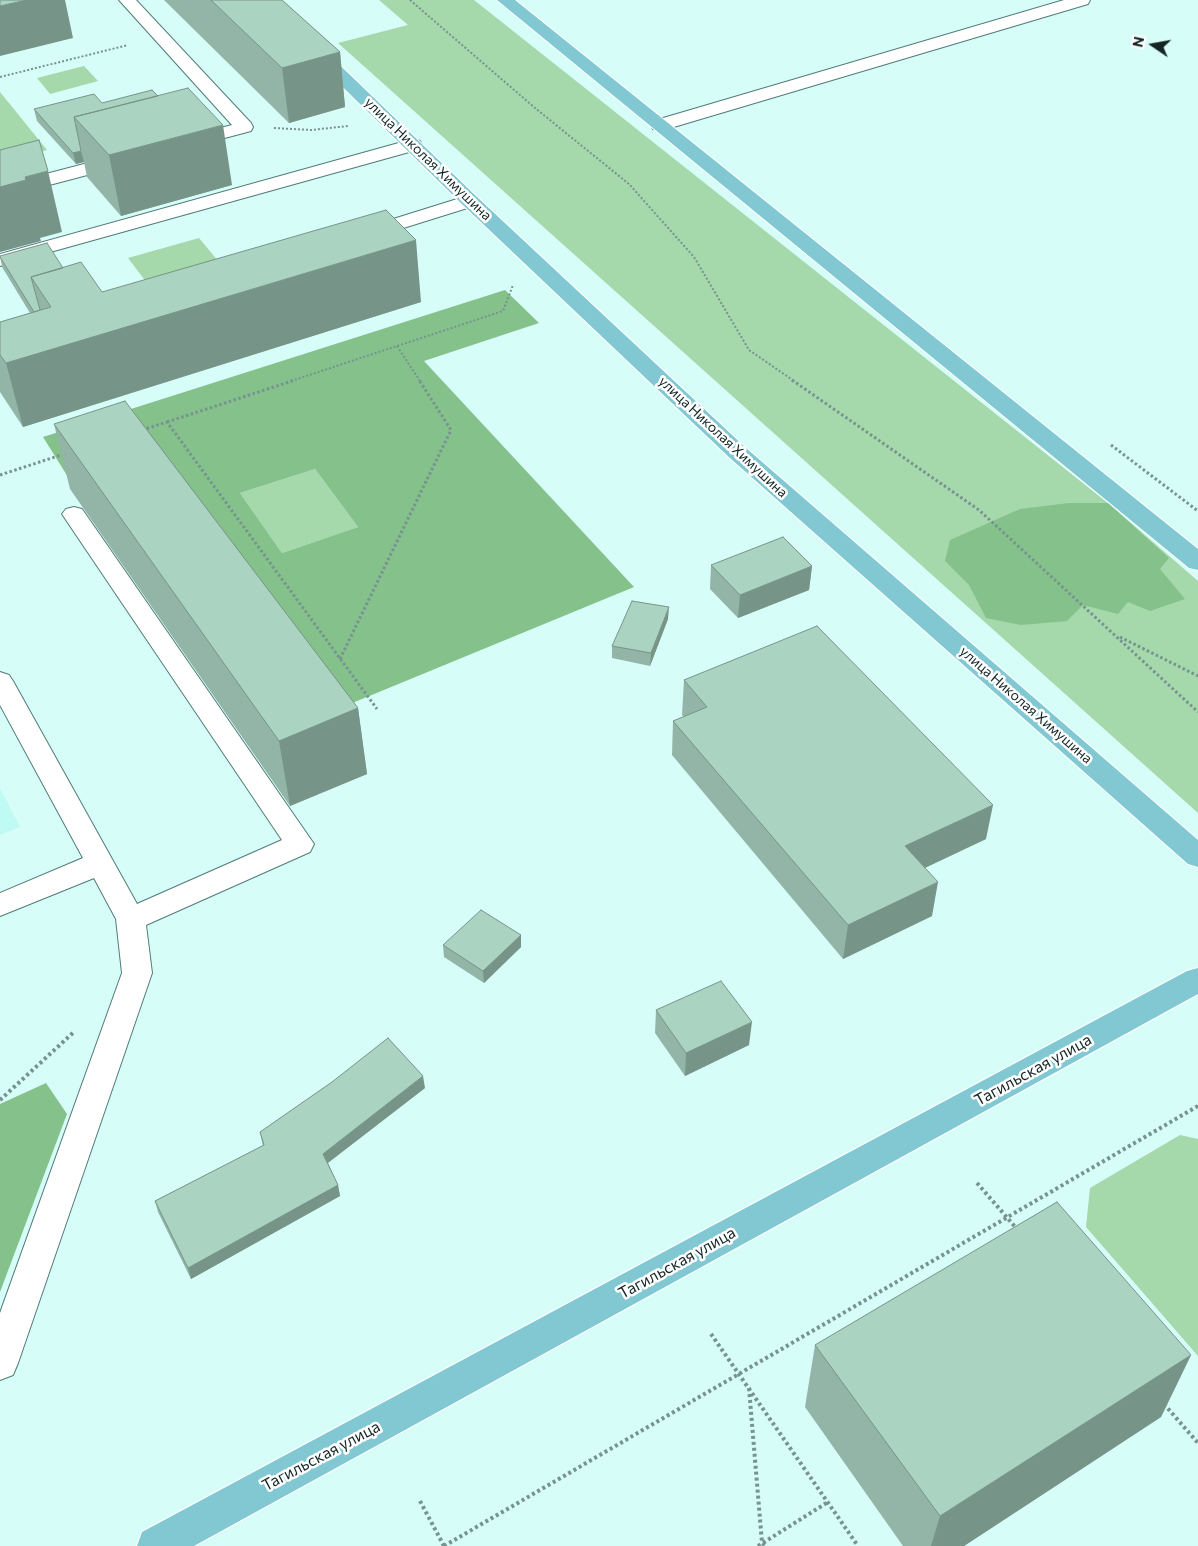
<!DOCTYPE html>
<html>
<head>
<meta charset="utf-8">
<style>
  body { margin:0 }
  #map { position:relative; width:1198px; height:1546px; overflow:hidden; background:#d7fdf9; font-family:Commissioner,sans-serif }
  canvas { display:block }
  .north { position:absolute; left:1128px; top:20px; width:50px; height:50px; -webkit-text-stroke:4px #fff; paint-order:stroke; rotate:282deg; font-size:14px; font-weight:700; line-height:20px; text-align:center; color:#132624 }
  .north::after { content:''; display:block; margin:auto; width:18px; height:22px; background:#132624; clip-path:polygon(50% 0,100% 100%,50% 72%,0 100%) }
</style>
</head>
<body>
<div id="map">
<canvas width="1198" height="1546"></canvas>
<div class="north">N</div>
</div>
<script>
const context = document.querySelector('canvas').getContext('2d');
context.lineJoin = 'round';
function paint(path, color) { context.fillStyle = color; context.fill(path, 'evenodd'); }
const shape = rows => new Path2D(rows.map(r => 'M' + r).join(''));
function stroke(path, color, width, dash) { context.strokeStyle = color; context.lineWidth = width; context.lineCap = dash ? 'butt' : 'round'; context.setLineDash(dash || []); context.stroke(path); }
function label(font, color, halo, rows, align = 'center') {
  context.font = font + ' Commissioner,sans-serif'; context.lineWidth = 5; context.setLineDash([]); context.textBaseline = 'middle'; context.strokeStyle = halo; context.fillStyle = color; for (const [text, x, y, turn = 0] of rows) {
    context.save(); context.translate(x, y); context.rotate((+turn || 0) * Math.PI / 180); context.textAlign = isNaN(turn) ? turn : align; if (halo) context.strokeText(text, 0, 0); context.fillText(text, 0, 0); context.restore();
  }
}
paint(shape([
  [0,788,20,827,0,835]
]), '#bffaf4');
paint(shape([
  [379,0,474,0,1108,503,1198,581,1198,813,338,43,408,25],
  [84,66,98,81,50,94,37,78],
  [0,92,47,150,0,163],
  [199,238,219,262,147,283,128,258],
  [315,469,358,527,282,553,240,493],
  [1180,1135,1198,1139,1198,1356,1086,1227,1090,1188]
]), '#a5d8aa');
paint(shape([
  [505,290,539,323,424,361,634,587,345,706,68,477,43,437],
  [315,469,358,527,282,553,240,493],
  [1069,503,1108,503,1169,558,1160,569,1185,599,1150,611,1128,602,1118,614,1083,605,1067,621,1021,625,986,618,969,585,945,561,950,540,1020,509],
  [46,1083,67,1114,0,1292,0,1104]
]), '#85c18b');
const minor = shape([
  [119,0,136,0,251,123,253,127,251,131,187,148,180,146,178,142,180,138,232,125,119,0],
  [1064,0,1090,0,1088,4,667,129,653,129,651,125,653,121,1064,0],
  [413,139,420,141,422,145,420,149,0,266,0,254,413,139],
  [122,154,129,156,131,160,129,164,0,198,0,186,122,154],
  [470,195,477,197,480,201,477,205,365,240,358,238,355,234,358,230,470,195],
  [74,507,82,509,314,844,310,852,146,925,152,973,18,1363,13,1375,0,1380,0,1313,122,973,116,919,94,878,0,916,0,893,83,858,0,705,0,672,9,675,13,681,137,904,282,840,62,514,66,509,74,507]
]);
const major = shape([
  [254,0,272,0,477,197,746,448,1198,840,1198,867,1188,864,730,458,463,205,254,0],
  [497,0,515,0,1198,549,1198,570,1189,568,497,0],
  [1198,968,1198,994,194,1546,137,1546,142,1532,1187,971,1198,968]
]);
stroke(minor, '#4f7b77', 2);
stroke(major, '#fff', 2);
stroke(shape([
  [410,0,535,108,629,184,694,257,749,350,794,381],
  [0,77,128,45],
  [274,128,311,130,348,126],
  [397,346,420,381],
  [291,381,503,311,513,285]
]), '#769390', 2, [2, 2]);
stroke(shape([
  [792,380,979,510,1198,712],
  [167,422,295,380],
  [142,430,167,422,377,709],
  [1111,445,1198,511],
  [0,475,64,454],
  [1120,637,1198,676],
  [340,659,451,430,419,380]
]), '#769390', 3, [2.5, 2.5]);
stroke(shape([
  [0,1100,75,1031],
  [977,1183,1017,1229],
  [711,1334,858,1546],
  [749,1388,762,1543,766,1546],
  [1164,1404,1198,1443],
  [420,1501,444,1546],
  [444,1546,1198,1106],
  [758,1546,828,1502]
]), '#769390', 4, [3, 3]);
paint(minor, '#fff');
paint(major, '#81c8d3');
paint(shape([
  [164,0,282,0,340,52,345,107,289,123],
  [102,103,232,185,121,216,87,177,84,162,76,164,37,121,34,109],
  [0,256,63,268,102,292,421,302,23,427,0,392,0,322,30,313,2,267],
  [54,424,358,708,367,774,290,806,70,489],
  [711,565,812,566,809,590,738,618,710,589],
  [668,619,650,666,612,658,612,646],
  [684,680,986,839,925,868,932,916,843,959,672,755,673,721,684,717,682,715],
  [521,935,521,947,484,983,444,957,443,945],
  [656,1010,749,1045,685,1076,655,1033],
  [425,1088,328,1163,338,1185,340,1196,191,1279,158,1212,155,1201,263,1146,260,1132],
  [815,1345,1191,1355,1161,1417,964,1546,903,1546,805,1407]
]), '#92b5a7');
paint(shape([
  [27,0,65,0,73,38,0,56,0,6],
  [340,52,345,107,289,123,282,68],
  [223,125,232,185,121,216,109,155],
  [81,151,84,162,76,164,73,153],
  [48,171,62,232,40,238,41,241,0,252,0,187,25,177],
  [416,240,421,302,23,427,6,363],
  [812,566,809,590,738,618,740,595],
  [669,607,668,619,650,666,651,653],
  [358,708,367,774,290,806,279,741],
  [993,805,986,839,899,880,905,846],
  [938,882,932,916,843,959,848,925],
  [521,935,521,947,484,983,483,971],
  [752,1022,749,1045,685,1076,686,1053],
  [423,1076,425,1088,325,1165,323,1154],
  [338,1185,340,1196,191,1279,188,1268],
  [1191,1355,1161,1417,964,1546,931,1546,940,1516]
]), '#779488');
const building = shape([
  [0,0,27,0,0,6,0,0],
  [211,0,282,0,340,52,282,68,211,0],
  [188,88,223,125,109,155,74,117,188,88],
  [152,90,158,96,74,117,81,151,73,153,34,109,94,94,102,103,152,90],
  [39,140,48,171,25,177,26,180,0,187,0,150,39,140],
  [386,210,416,240,6,363,0,355,0,322,51,307,31,277,81,262,102,292,386,210],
  [47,243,63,268,31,277,40,310,34,312,0,257,0,256,47,243],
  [125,401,358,708,279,741,54,424,125,401],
  [783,537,812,566,740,595,711,565,783,537],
  [632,601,669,607,651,653,612,646,632,601],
  [817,626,993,805,905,846,938,882,848,925,673,721,707,707,684,680,817,626],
  [481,910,521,935,483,971,443,945,481,910],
  [721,981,752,1022,686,1053,656,1010,721,981],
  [388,1038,423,1076,323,1154,338,1185,188,1268,155,1201,264,1145,260,1132,332,1082,388,1038],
  [1057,1202,1191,1355,940,1516,815,1345,1057,1202]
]);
paint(building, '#aad3c2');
stroke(building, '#779488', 1);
label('14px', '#132624', '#fff', [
  ["улица Николая Химушина",428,159,44],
  ["улица Николая Химушина",723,437,43],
  ["улица Николая Химушина",1026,705,41]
]);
label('16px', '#132624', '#fff', [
  ["Тагильская улица",1033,1070,-29],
  ["Тагильская улица",677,1263,-29],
  ["Тагильская улица",321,1456,-28]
]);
</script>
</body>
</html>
